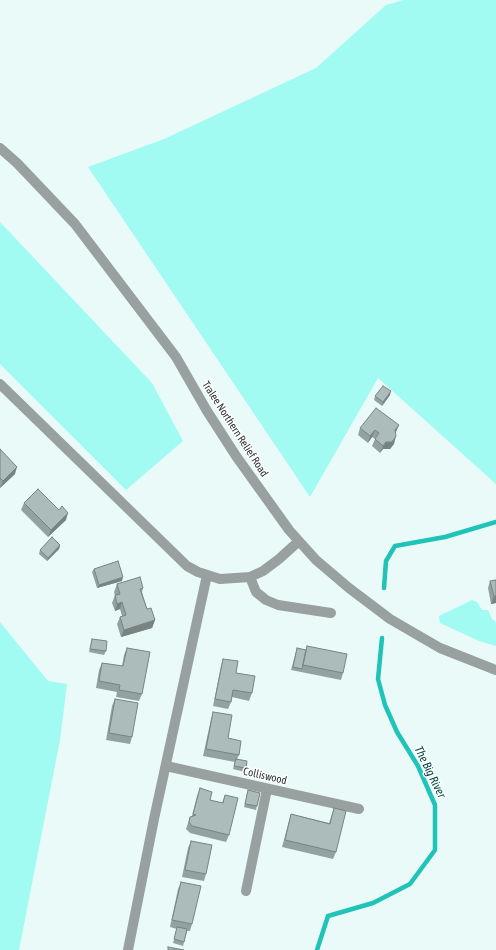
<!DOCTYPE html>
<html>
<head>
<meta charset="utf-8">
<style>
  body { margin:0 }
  canvas { display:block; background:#e9faf8 }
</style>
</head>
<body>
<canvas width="496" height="950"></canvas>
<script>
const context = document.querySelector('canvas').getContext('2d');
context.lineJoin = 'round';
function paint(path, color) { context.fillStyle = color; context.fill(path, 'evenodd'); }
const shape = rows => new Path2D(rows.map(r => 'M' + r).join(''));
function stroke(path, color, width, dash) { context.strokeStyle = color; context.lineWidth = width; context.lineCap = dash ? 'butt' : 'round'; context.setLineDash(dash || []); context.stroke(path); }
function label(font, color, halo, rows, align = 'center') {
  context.font = font + ' "Asap Condensed",sans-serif'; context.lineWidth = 3; context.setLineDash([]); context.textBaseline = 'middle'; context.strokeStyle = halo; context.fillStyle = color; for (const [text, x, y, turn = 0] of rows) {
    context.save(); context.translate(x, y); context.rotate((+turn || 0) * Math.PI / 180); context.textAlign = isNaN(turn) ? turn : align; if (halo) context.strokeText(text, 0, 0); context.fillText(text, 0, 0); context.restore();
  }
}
paint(shape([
  [404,0,496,0,496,484,378,378,310,497,88,167,164,139,316,68,386,5],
  [0,222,152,383,183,441,126,490,0,364],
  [472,600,477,602,482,610,488,610,492,619,496,622,496,646,479,641,440,623,439,616],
  [0,622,48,681,67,684,60,740,19,950,0,950]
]), '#a1fbf2');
stroke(shape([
  [384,588,386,561,395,546,445,537,496,522],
  [317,950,328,916,373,903,410,884,435,850,435,805,418,766,397,732,385,705,378,679,382,638]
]), '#1fc3b8', 4.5);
stroke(shape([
  [0,148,17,163,75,224,176,357,207,411,236,456,289,530,316,560,349,588,390,619,440,648,496,670],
  [0,384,187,566,198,572,220,579,250,577,263,571,279,559,299,541],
  [250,577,256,592,266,600,278,605,331,613],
  [166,766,359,809],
  [246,891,267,789],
  [128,950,154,819,207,575]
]), '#99a1a0', 10);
paint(shape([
  [390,395,382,406,374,400,375,396],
  [399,425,395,433,394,444,390,449,383,449,380,453,372,446,375,439,372,437,368,443,358,435,360,428],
  [0,449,15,474,0,488],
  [24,503,59,510,66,520,48,537,21,510],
  [60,545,59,549,47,561,39,554,40,550],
  [94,569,122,581,97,588,92,572],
  [496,580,496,603,491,604,488,588,490,581],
  [117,584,143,588,142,592,147,609,155,620,152,628,121,637,117,624,120,617,122,616,120,609,115,611,112,603,115,595,114,592],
  [92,639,106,651,104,655,89,652],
  [307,646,343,673,341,680,291,670,297,648,306,650],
  [127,648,142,694,139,701,116,697,117,692,96,688,99,670,102,663,122,666,124,655],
  [223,659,236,673,252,693,249,701,232,697,231,702,228,709,213,706,221,666],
  [115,699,132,737,130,744,106,740,112,706],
  [213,712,228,738,239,755,237,759,246,768,245,772,233,769,235,762,203,756,211,719],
  [200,788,210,800,222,803,225,795,229,835,226,842,190,833,186,829,190,817,192,816,197,796],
  [248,790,257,806,256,810,244,807],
  [334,808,336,852,333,859,282,847,289,821,291,814,329,823],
  [191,841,206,874,204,881,182,877,188,848],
  [181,882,192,924,190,931,187,931,183,946,173,943,177,929,170,927,178,889]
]), '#93a2a0');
paint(shape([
  [391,391,390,395,382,406,383,402],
  [399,425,396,432,392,437,395,430],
  [375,430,372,437,368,443,370,436],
  [396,436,394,444,390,449,383,449,380,453,383,446,386,442],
  [17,467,15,474,0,488,3,481],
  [68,513,66,520,48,537,51,530],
  [60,545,59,549,47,561,48,558],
  [123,577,122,581,97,588,99,585],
  [494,596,496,596,496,603,491,604],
  [122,602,120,609,115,611,117,604],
  [155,620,152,628,121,637,124,630]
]), '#788482');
const building = shape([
  [383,386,391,391,383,402,375,396,383,386],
  [376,408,399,425,395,430,396,436,392,442,386,442,383,446,375,439,379,433,375,430,370,436,360,428,376,408],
  [0,449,17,467,3,481,0,478,0,449],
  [38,489,59,510,62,506,68,513,51,530,24,503,38,489],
  [52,537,60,545,48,558,40,550,52,537],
  [118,561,123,577,99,585,94,569,118,561],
  [140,577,143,588,140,589,147,609,151,608,155,620,124,630,120,617,126,615,122,602,117,604,115,595,120,594,117,584,140,577],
  [496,580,496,596,494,596,490,581,496,580],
  [92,639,107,641,106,651,90,649,92,639],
  [307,646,347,654,343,673,303,665,307,646],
  [127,648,150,652,142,694,119,690,120,685,99,681,102,663,123,666,127,648],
  [297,648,306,650,302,669,293,667,297,648],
  [223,659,238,661,236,673,255,676,252,693,233,690,231,702,215,699,223,659],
  [115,699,138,703,132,737,109,733,115,699],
  [213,712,232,715,228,738,241,741,239,755,206,749,213,712],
  [236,759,247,761,246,768,234,766,236,759],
  [200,788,212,792,210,800,223,803,225,795,238,798,229,835,192,826,189,822,190,817,196,815,193,814,200,788],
  [248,790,260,793,257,806,245,804,248,790],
  [334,808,346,811,336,852,285,840,291,814,330,824,334,808],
  [191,841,212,845,206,874,185,870,191,841],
  [181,882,201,886,192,924,172,920,181,882],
  [177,927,187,929,184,942,174,939,177,927],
  [168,947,184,950,168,950,168,947]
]);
paint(building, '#abbcba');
stroke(building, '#788482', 1);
label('11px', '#313837', '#fff', [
  ["Tralee Northern Relief Road",235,429,57],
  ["Colliswood",265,776,13]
]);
label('italic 12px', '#054945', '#fff', [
  ["The Big River",430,772,64]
]);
</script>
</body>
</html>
